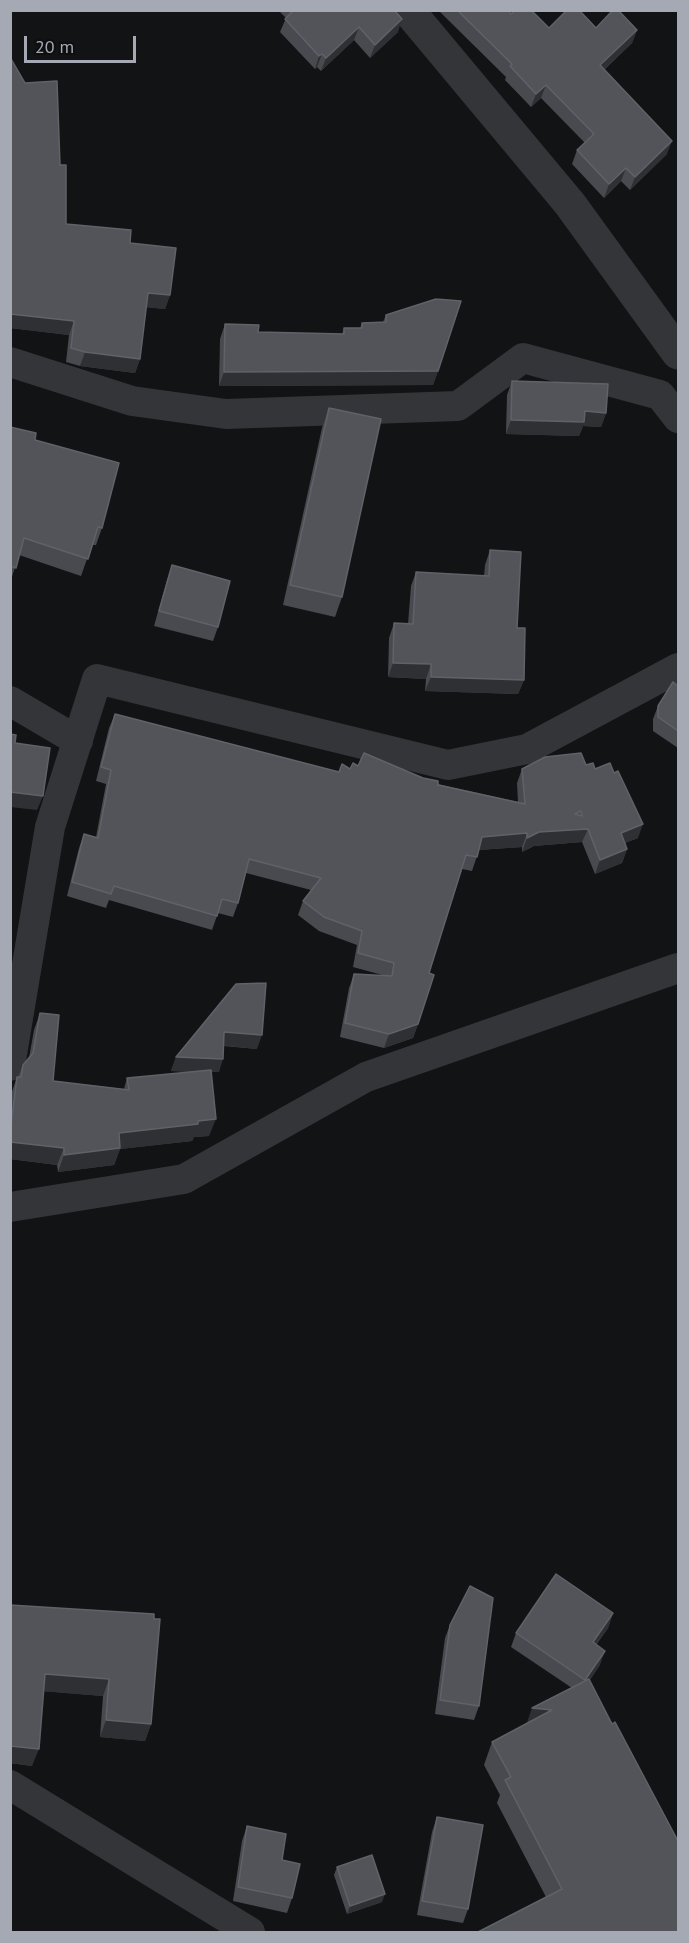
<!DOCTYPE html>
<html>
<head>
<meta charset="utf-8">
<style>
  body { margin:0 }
  #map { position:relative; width:689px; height:1943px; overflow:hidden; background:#121314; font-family:"PT Sans",sans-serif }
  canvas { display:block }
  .frame { position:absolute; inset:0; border:12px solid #a4a9b4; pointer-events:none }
  .scale { position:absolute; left:24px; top:36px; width:112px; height:27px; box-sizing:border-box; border:3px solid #a4a9b4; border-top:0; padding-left:8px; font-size:18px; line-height:21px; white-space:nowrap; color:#a4a9b4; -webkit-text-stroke:4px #0e0e0f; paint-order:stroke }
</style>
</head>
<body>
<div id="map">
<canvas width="689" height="1943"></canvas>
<div class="frame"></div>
<div class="scale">20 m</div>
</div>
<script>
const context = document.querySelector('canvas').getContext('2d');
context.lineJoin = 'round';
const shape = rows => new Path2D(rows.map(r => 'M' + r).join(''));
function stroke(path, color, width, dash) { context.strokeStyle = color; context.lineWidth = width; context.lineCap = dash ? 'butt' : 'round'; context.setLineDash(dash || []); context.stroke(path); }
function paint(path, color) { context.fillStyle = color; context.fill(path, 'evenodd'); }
stroke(shape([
  [10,362,132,401,226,414,458,406,523,358,660,395,678,418],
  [10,701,78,741],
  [10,1066,50,827,97,679,448,765,527,749,678,668],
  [10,1207,184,1179,366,1077,678,968],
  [10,1785,250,1932]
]), '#343539', 30);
stroke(shape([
  [408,10,570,204,678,353]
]), '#343539', 33);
paint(shape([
  [278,10,394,10,398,32,370,58,354,40,321,71,317,67,315,69,280,32,286,18],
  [438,10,508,10,511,14,549,28,596,28,637,30,632,43,604,70,667,154,630,190,621,181,604,198,572,164,577,150,585,143,541,98,531,107,505,80,506,77],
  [10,57,60,165,66,224,130,243,170,295,165,309,146,307,140,359,135,373,80,366,66,362,69,335,10,328],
  [386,315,438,371,433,385,219,386,220,339,225,324,258,332,342,334,344,328,360,328,362,323,383,322],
  [512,381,606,413,601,427,583,426,579,436,506,434,507,395],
  [329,408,342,597,335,617,283,605,322,428],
  [10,427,35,440,102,528,96,545,92,545,81,576,19,555,10,583],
  [490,550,517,628,524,680,518,694,425,691,426,679,388,677,389,638,394,623,408,624,411,586,416,572,484,576,485,565],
  [172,565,218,627,213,641,154,626,167,580],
  [678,686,678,748,653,731,653,719,658,706],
  [115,714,339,772,358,766,518,802,517,783,522,769,586,765,595,769,638,838,625,843,627,849,622,863,595,874,582,842,534,846,522,852,522,847,479,850,472,871,462,869,429,973,418,1024,413,1038,384,1048,340,1037,349,988,354,974,386,976,353,967,357,945,319,931,298,915,303,901,311,890,246,873,238,903,233,917,218,913,212,930,109,900,106,908,67,896,79,848,84,834,96,837,106,784,96,781,109,728],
  [236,984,257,1049,224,1046,219,1072,211,1072,209,1136,194,1137,192,1141,120,1149,114,1165,58,1172,57,1165,10,1159,11,1094,17,1077,18,1077,23,1065,29,1058,34,1030,40,1013,53,1081,124,1089,127,1078,195,1072,171,1071,176,1057],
  [10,1605,154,1614,151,1724,145,1741,100,1737,103,1696,43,1691,32,1766,10,1763],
  [613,1613,608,1628,596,1645,600,1665,589,1681,612,1724,678,1841,546,1897,497,1803,500,1795,484,1765,492,1742,527,1724,572,1688,511,1647,516,1633],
  [450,1625,479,1706,474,1720,435,1714,445,1638],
  [437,1817,468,1909,463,1923,417,1915,432,1832],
  [247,1826,282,1860,292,1898,287,1913,233,1901,242,1841],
  [337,1867,382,1902,347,1914,334,1875]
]), '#484a4f');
paint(shape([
  [402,19,398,32,370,58,375,45],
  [359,27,354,40,321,71,326,58],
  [637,30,632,43,595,78,600,65],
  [322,54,317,67,315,69,319,56],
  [546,85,541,98,531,107,536,94],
  [672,141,667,154,630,190,635,177],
  [626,168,621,181,604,198,609,184],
  [148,293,170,295,165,309,143,307],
  [10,314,74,321,69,335,10,328],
  [85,352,140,359,135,373,80,366],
  [438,371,433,385,219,386,224,372],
  [585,411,606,413,601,427,583,426,579,436,506,434,511,420],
  [393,663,431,664,426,679,388,677],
  [431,677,524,680,518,694,425,691],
  [10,792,43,796,37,810,10,807],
  [643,824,638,838,615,847,621,833],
  [588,829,582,842,534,846,522,852,527,838,539,832],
  [527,833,522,847,477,850,482,837],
  [627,849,622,863,595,874,600,860],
  [418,1024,413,1038,384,1048,389,1034],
  [224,1032,262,1035,257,1049,219,1045],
  [176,1057,223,1059,219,1072,171,1071],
  [216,1119,209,1136,194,1137,192,1141,120,1149,114,1165,58,1172,64,1155,119,1133],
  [10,1142,64,1148,57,1165,10,1159],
  [613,1613,608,1628,587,1656,593,1642],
  [605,1651,600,1665,580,1694,585,1680],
  [45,1674,109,1679,103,1696,39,1691],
  [532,1708,552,1710,524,1731],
  [106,1720,151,1724,145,1741,100,1737],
  [10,1746,39,1749,32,1766,10,1763],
  [385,1894,382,1902,347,1914,350,1906]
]), '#2e3033');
const building = shape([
  [294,10,394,10,402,19,375,45,359,27,326,58,322,54,319,56,285,19,294,10],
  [457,10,508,10,511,14,515,10,531,10,549,28,567,10,579,10,596,28,613,10,618,10,637,30,600,65,672,141,635,177,626,168,609,184,577,150,594,134,546,85,536,94,510,66,512,64,457,10],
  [10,57,25,83,57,81,60,165,66,165,66,224,131,230,130,243,176,248,170,295,148,293,140,359,85,352,71,348,74,321,10,314,10,57],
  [436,299,461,301,438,371,224,372,225,324,259,325,258,332,344,334,344,328,362,328,362,323,386,322,386,315,436,299],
  [512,381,608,384,606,413,585,411,584,422,511,420,512,381],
  [329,408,381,419,342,597,290,585,329,408],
  [10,427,36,433,35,440,119,463,102,528,98,527,88,559,24,538,16,568,10,566,10,427],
  [490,550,521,552,517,628,525,628,524,680,431,677,431,664,393,663,394,623,413,624,416,572,489,576,490,550],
  [172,565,230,581,218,627,159,611,172,565],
  [673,682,678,686,678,731,658,717,658,706,673,682],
  [115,714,339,772,342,764,350,769,353,763,358,766,364,753,423,778,438,781,438,785,525,804,522,769,545,757,581,753,586,765,593,763,595,769,610,763,614,773,618,771,643,824,621,833,627,849,600,860,588,829,539,832,527,838,527,833,482,837,477,857,466,855,429,973,434,975,418,1024,389,1034,345,1023,354,974,392,976,394,963,358,953,362,931,324,917,303,901,321,878,249,859,238,903,222,899,217,916,114,886,111,894,72,882,84,834,98,838,111,770,101,767,115,714],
  [581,811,582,816,575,814,581,811],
  [10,734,16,735,15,743,50,748,43,796,10,792,10,734],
  [266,983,262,1035,224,1032,223,1059,176,1057,236,984,266,983],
  [40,1013,59,1015,53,1081,129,1090,127,1078,211,1070,216,1119,198,1121,198,1124,119,1133,120,1148,64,1155,64,1148,10,1142,10,1134,17,1077,21,1077,23,1065,33,1053,40,1013],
  [556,1574,613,1613,593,1642,605,1651,585,1680,516,1633,556,1574],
  [470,1586,493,1598,479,1706,440,1700,450,1625,470,1586],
  [10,1605,154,1614,154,1619,160,1619,151,1724,106,1720,109,1679,45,1674,39,1749,10,1746,10,1605],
  [589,1679,612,1724,615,1722,678,1841,678,1931,677,1932,478,1932,562,1889,505,1780,511,1777,492,1742,552,1710,532,1708,589,1679],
  [437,1817,483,1825,468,1909,422,1901,437,1817],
  [247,1826,286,1834,282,1860,300,1864,292,1898,238,1887,247,1826],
  [372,1855,385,1894,350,1906,337,1867,372,1855]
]);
paint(building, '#52545a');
stroke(building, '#5f6268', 1.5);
</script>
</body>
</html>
